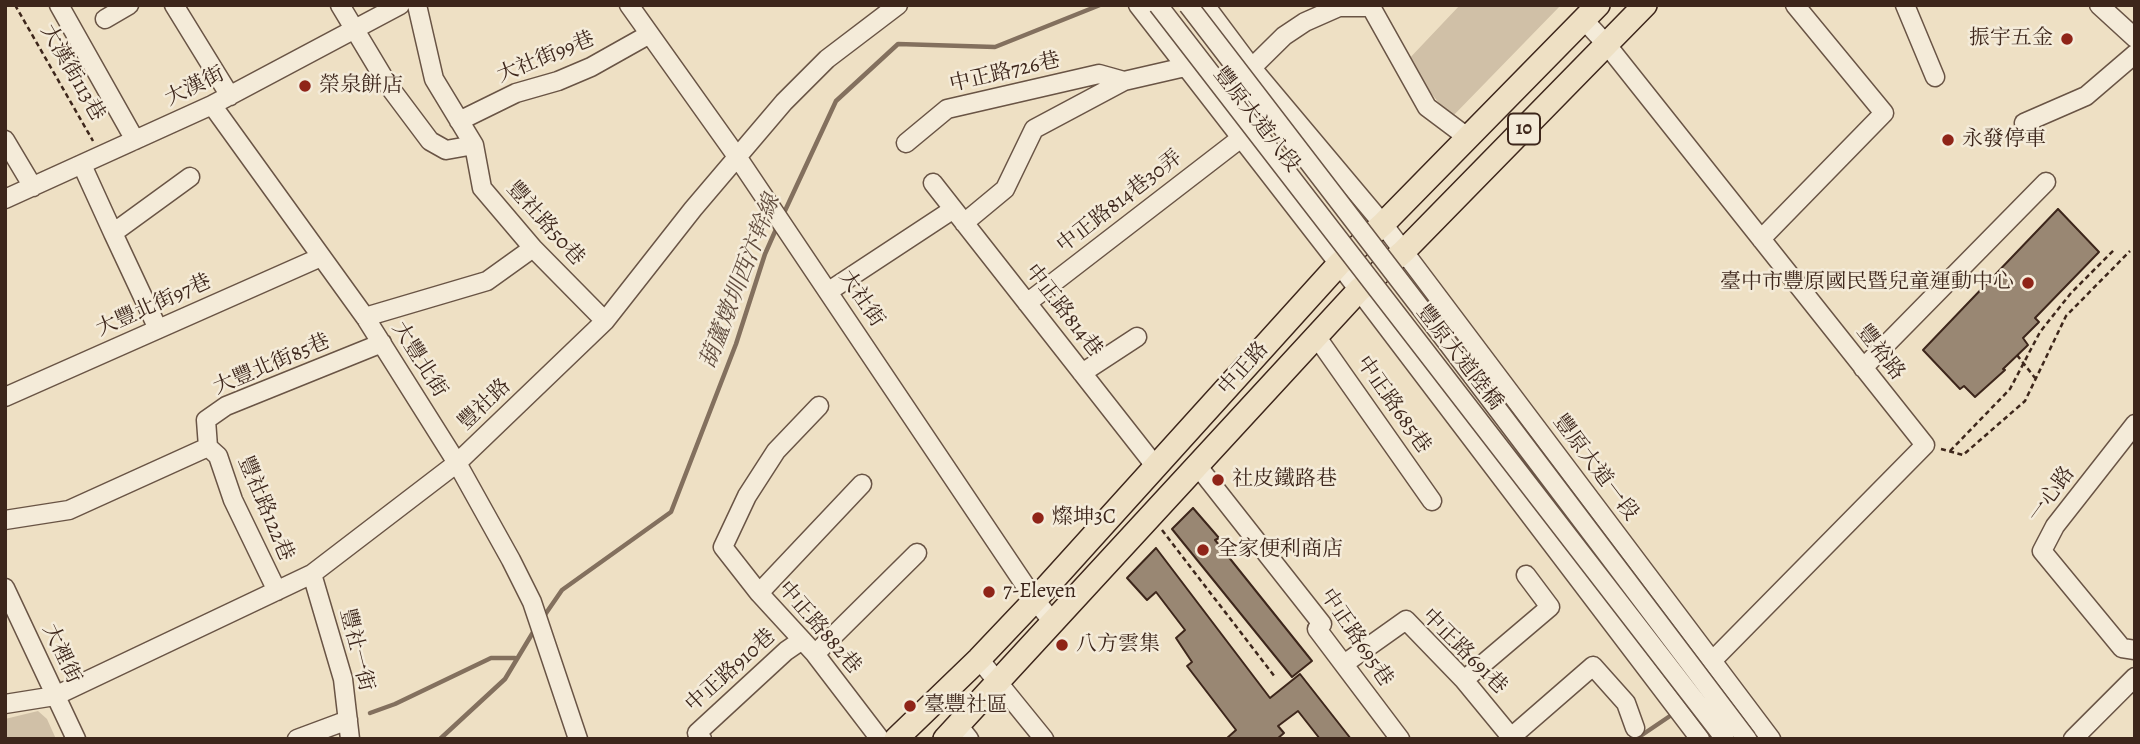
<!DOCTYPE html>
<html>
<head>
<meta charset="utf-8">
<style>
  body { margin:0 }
  #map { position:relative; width:2140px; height:744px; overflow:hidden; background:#eee0c4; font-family:Alegreya,serif }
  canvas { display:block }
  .frame { position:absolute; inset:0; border:7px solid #3d261b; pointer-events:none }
</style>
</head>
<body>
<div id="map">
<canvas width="2140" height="744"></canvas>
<div class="frame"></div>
</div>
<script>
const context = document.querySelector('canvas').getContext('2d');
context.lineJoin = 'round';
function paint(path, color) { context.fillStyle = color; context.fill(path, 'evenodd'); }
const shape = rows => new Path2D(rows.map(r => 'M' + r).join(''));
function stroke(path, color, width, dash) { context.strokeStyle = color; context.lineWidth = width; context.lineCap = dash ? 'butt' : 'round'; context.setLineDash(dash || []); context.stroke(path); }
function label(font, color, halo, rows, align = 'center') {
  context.font = font + ' Alegreya,"Noto Serif TC",serif'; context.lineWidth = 5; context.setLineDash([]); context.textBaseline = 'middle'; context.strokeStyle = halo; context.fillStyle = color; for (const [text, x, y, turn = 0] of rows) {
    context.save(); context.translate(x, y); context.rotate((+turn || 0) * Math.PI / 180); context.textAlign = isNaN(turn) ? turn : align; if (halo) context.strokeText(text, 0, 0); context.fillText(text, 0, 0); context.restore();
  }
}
paint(shape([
  [1460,5,1561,5,1451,118,1406,62],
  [38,711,47,719,56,739,5,739,5,719]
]), '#d0c0a7');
stroke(shape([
  [783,215,836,101,898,44,995,47,1100,5],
  [542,619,562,590,671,512,736,344,765,254,777,227],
  [370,713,395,704,491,658,515,658],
  [440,739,505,679,535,629],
  [1636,739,1670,716]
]), '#83705e', 4.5);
const building = shape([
  [2058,209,2099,252,2035,318,2039,322,2023,338,2028,345,2003,369,2005,370,1975,397,1964,386,1960,389,1923,350,2058,209],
  [1193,508,1219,538,1215,540,1312,661,1292,677,1172,529,1193,508],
  [1156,548,1270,698,1300,674,1351,739,1320,739,1298,711,1278,726,1284,733,1277,739,1226,739,1236,730,1187,666,1192,662,1176,638,1185,630,1156,592,1147,600,1127,578,1156,548]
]);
paint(building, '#998773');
stroke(building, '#3d261b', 2);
const minor = shape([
  [59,5,135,140],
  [174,5,230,96],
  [340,5,388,85,430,141,446,150,474,145],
  [417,5,434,79,474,145,482,188,533,248,605,321],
  [629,5,738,158,1035,600,1052,621],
  [1138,5,1339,264,1700,739],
  [1205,5,1252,68,1383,224,1771,739],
  [1905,5,1935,77],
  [2099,5,2135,38],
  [105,19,129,5],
  [1584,20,1607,45,1925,445,1712,661],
  [1217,102,1284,36,1305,22,1339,7,1371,7,1427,107,1467,137],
  [212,105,365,317,457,463,511,560,532,602,578,739],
  [459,121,516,93,558,81,591,67,648,35],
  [2024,123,2086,96,2135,54],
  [5,140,33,187],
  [906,143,947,109,1099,74,1124,81],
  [82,165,113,233],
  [933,183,1156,467],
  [5,199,212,105,400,5],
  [964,223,1005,189,1034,129,1124,81,1185,67],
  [1761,239,1884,113,1795,5],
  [829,291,946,214],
  [1027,303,1241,138],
  [365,317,487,281,533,248],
  [158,329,113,233,190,177],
  [1316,336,1432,501],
  [1863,368,2046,182],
  [1082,373,1137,337],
  [5,397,321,257],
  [819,406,776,451,747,496,723,547,759,593,815,654,880,739],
  [2135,424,2055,526,2042,551,2122,648,2135,650],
  [208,447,206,420,226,406,382,343],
  [208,447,218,456,233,500,277,591],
  [1196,464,1322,624,1317,629,1400,739],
  [5,520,69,510,208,447],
  [312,574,343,679,350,739],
  [5,588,76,739],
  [759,593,862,484],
  [815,654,917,553],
  [979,659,1044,739],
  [1344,664,1406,620,1464,680,1511,737],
  [1464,680,1550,607,1526,575],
  [5,704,55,696,312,574,457,463,605,321,693,209,784,102,827,59,898,5],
  [958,725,969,739],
  [297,739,348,720],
  [702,739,697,733,786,651,802,640],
  [1509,739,1593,666,1626,703,1635,728],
  [2073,739,2135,677]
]);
const major = shape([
  [896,739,979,659,1035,600,1339,264,1383,224,1598,5],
  [945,739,1359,290,1403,252,1645,5]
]);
stroke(minor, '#695445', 21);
stroke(major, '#3d261b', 26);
stroke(shape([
  [15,5,93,141],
  [2017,355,2035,378],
  [1941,449,1963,455,2025,401,2066,316,2130,251],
  [1950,451,2010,389,2040,332,2071,293,2115,249],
  [1162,530,1275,677]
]), '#3d261b', 2.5, [5, 3.5]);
stroke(minor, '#f4ebd9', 18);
stroke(major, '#eee0c4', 23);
const minorBridge = shape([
  [1158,5,1725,739],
  [1188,5,1446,341,1747,739]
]);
stroke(minorBridge, '#695445', 21, []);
stroke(minorBridge, '#f4ebd9', 18);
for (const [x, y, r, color] of [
  [2067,39,7,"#8f2418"],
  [305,86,7,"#8f2418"],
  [1948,140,7,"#8f2418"],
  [2028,283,7,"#8f2418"],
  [1218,480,7,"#8f2418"],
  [1038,518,7,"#8f2418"],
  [1203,550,7,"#8f2418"],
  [989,592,7,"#8f2418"],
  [1062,645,7,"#8f2418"],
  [910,706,7,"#8f2418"]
]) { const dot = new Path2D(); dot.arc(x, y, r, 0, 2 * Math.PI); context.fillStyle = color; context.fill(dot); stroke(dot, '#f4ebd9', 2.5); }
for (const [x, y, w] of [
  [1524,129,32]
]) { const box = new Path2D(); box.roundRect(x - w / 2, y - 15.5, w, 31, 5); context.fillStyle = '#f4ebd9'; context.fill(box); stroke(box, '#3d261b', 2); }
label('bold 19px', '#3d261b', null, [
  ["10",1524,129]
]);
label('21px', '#3d261b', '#f4ebd9', [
  ["振宇五金",2053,39,"right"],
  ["榮泉餅店",319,86],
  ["永發停車",1962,140],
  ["臺中市豐原國民暨兒童運動中心",2014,283,"right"],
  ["社皮鐵路巷",1232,480],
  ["燦坤3C",1052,518],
  ["全家便利商店",1217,550],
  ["7-Eleven",1003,592],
  ["八方雲集",1076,645],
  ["臺豐社區",924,706]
], 'left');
label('21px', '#3d261b', '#f4ebd9', [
  ["大社街99巷",546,58,-22],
  ["大漢街113巷",72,73,60],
  ["中正路726巷",1005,73,-13],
  ["大漢街",195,87,-26],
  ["豐原大道八段",1256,120,52],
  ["中正路814巷30弄",1120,202,-38],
  ["豐社路50巷",545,224,48],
  ["大社街",861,299,56],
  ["大豐北街97巷",154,306,-24],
  ["中正路814巷",1063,311,52],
  ["豐裕路",1880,353,52],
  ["豐原大道陸橋",1459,358,52],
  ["大豐北街",419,360,58],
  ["大豐北街85巷",272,365,-23],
  ["中正路",1244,369,-48],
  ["豐社路",485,405,-44],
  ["中正路685巷",1393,405,55],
  ["豐原大道一段",1595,468,53],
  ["一心路",2052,495,-54],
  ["豐社路122巷",265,509,67],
  ["中正路882巷",819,628,49],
  ["中正路695巷",1356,638,56],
  ["豐社一街",356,650,76],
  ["中正路691巷",1464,652,45],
  ["大裡街",61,654,65],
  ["中正路910巷",731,671,-42]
]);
label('italic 23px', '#604b3d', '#f4ebd9', [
  ["葫蘆燉圳西汴幹線",741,282,-69]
]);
</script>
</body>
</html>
